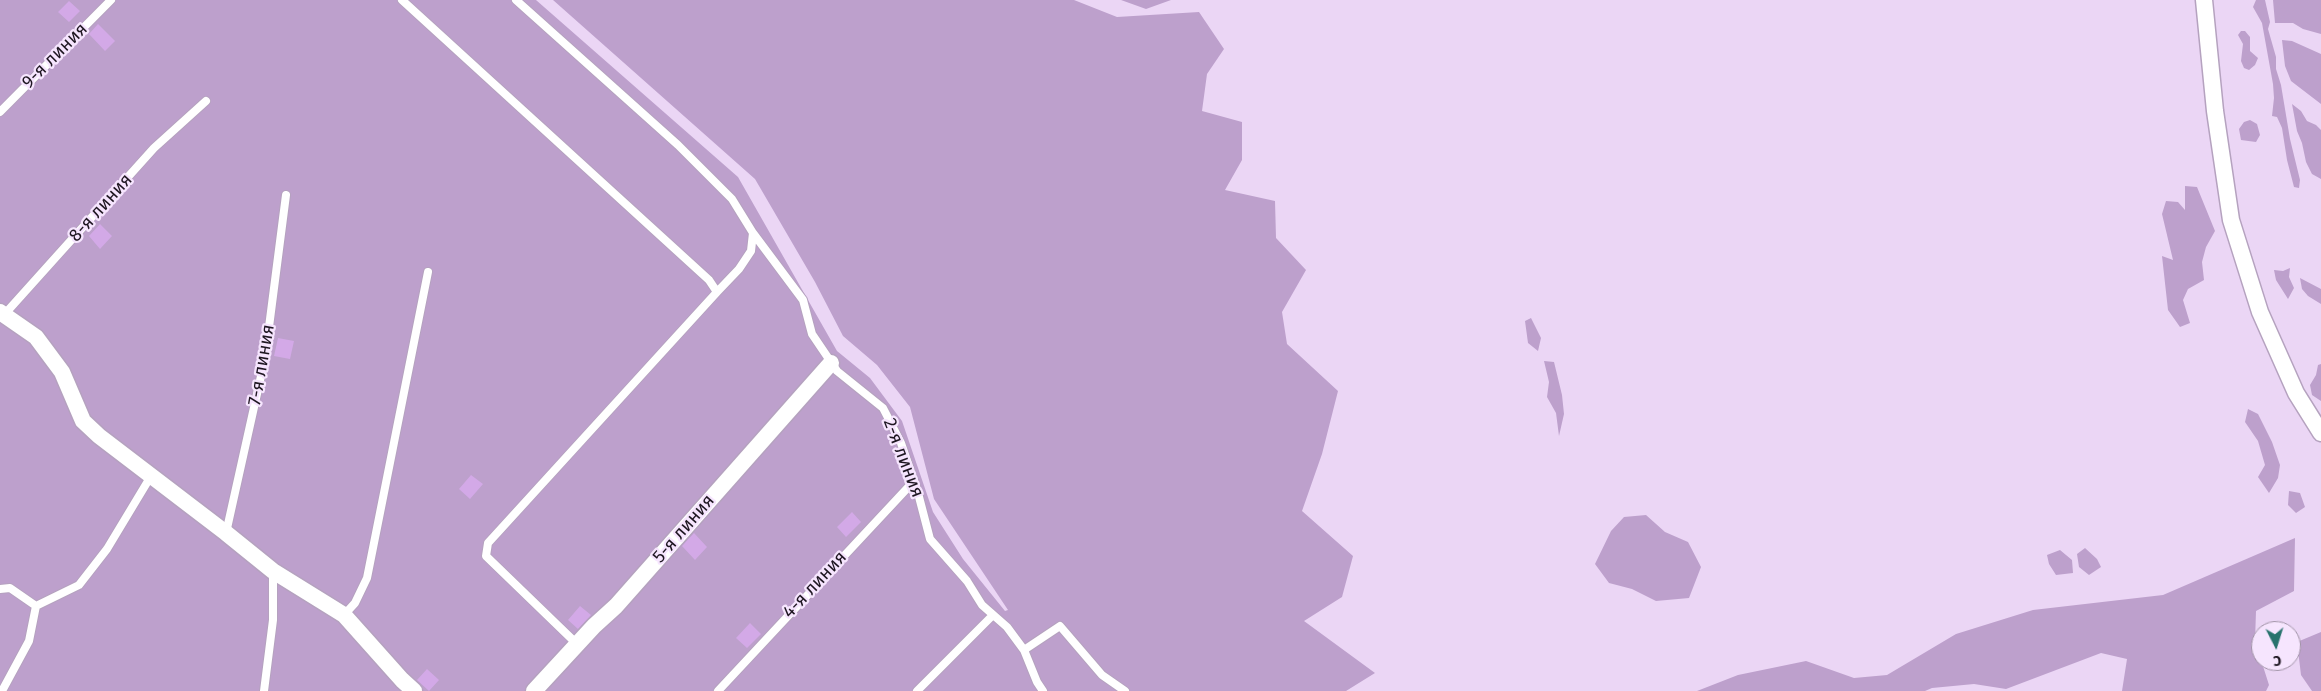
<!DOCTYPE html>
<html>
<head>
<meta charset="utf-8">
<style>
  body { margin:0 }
  #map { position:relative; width:2321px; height:691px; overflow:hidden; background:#ebd6f5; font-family:"Fira Sans",sans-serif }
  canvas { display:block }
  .north { position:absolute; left:2251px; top:621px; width:50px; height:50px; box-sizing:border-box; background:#f6e5fe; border:1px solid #a092a6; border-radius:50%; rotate:175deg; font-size:14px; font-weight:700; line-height:20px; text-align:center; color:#1e1621 }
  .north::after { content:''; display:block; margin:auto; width:18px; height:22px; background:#28726d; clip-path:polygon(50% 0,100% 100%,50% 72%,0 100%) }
</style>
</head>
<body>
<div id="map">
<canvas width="2321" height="691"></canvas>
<div class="north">С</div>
</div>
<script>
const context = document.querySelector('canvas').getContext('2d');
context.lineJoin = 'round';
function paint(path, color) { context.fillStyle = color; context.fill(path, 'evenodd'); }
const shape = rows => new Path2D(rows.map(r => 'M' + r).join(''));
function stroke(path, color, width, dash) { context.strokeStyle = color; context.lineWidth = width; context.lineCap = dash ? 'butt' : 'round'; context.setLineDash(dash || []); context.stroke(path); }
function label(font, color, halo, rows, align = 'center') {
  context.font = font + ' "Fira Sans",sans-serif'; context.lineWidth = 4.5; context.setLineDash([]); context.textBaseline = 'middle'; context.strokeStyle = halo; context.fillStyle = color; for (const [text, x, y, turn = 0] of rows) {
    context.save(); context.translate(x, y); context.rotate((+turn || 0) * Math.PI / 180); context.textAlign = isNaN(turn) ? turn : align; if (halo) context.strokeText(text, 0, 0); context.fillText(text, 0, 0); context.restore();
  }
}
paint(shape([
  [0,0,536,0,738,177,837,351,870,378,902,421,933,512,963,559,1005,611,1008,610,934,499,910,407,877,365,843,336,815,282,755,179,553,0,1074,0,1117,17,1199,12,1224,49,1207,74,1202,111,1242,122,1242,160,1225,190,1275,201,1276,238,1306,270,1282,312,1287,344,1338,391,1322,454,1302,511,1353,556,1342,597,1304,621,1375,673,1346,691,0,691],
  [1121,0,1171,0,1146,9],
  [2256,0,2265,0,2270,22,2268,29,2276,57,2276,69,2281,85,2290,139,2300,180,2299,188,2294,187,2287,160,2282,128,2277,117,2272,116,2274,98,2273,84,2262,23,2253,7],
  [2273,0,2321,0,2321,34,2303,29,2293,23,2275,23],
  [2241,31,2245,31,2250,37,2250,51,2258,58,2255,65,2249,70,2244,68,2241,61,2243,44,2238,35],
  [2282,40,2292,41,2321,54,2321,104,2291,81,2285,66],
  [2292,104,2301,111,2307,121,2316,125,2321,130,2321,179,2312,174,2306,162,2302,143,2297,131],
  [2250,120,2257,124,2260,135,2256,142,2241,140,2239,129,2244,122],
  [2185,186,2197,187,2215,231,2206,247,2202,262,2204,280,2188,289,2183,300,2190,323,2180,327,2168,310,2162,256,2173,260,2162,214,2166,201,2178,202,2185,210],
  [2290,268,2289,277,2294,288,2288,299,2276,280,2274,270,2283,271],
  [2300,278,2321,289,2321,304,2308,296,2302,289],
  [1531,318,1541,338,1538,351,1528,343,1525,321],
  [1544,361,1554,362,1562,395,1564,414,1559,436,1556,413,1547,397,1549,382],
  [2321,364,2321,401,2312,395,2310,385,2316,375,2318,365],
  [2248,409,2258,414,2272,442,2280,465,2278,478,2269,493,2258,477,2265,465,2258,441,2245,422],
  [2289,491,2300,493,2305,507,2296,513,2288,505],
  [1646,515,1665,532,1688,542,1701,567,1689,598,1656,601,1632,589,1609,583,1595,564,1611,531,1624,517],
  [2295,538,2294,591,2256,611,2255,641,2269,685,2266,691,2122,691,2127,659,2101,653,2006,689,1974,684,1932,688,1925,691,1697,691,1738,675,1806,661,1854,678,1887,675,1956,634,2033,610,2163,595],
  [2085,548,2097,559,2101,567,2089,575,2079,567,2077,554],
  [2060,550,2072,560,2073,573,2056,575,2049,564,2047,555],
  [2321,632,2321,691,2312,691,2301,675,2297,642]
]), '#bda0cc');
paint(shape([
  [69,1,80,11,69,22,58,12],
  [98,24,115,41,105,51,89,34],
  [100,224,112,236,100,249,89,236],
  [278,338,294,341,290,359,274,356],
  [471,475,483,484,470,499,459,489],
  [852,512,861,522,846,537,837,527],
  [694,533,707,547,695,560,682,546],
  [580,606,591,615,578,629,568,620],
  [750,623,761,634,747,648,736,638],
  [427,669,439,680,429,691,417,680]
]), '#d3a9e7');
const lane = shape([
  [402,0,709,280,717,292,488,543,486,556,577,644],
  [516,0,678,145,732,199,753,233,751,251,739,269,717,292],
  [0,112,111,0],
  [753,233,803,300,812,334,837,371,883,408,901,443,918,493,930,539,967,581,982,605,1007,627,1024,650,1037,682,1043,691],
  [3,316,154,148,206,101],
  [226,533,265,358,286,195],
  [0,589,10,588,36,606],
  [344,615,355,603,367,578,428,272],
  [1024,650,1060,626,1102,675,1125,691],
  [2,691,29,641,36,606,79,585,107,549,151,476],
  [264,691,273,620,273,571],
  [718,691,914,481],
  [917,691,993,615]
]);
const street = shape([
  [2204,0,2215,111,2231,220,2260,312,2296,393,2321,433],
  [0,312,36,337,62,372,83,421,99,436,226,533,273,571,344,615,402,680,414,691],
  [534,691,594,626,616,606,831,363]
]);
stroke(lane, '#b5a2bf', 10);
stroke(street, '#b5a2bf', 19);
stroke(lane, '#fff', 8);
stroke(street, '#fff', 16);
label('18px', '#1e1621', '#f6e5fe', [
  ["9-я линия",55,56,-45],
  ["8-я линия",101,208,-48],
  ["7-я линия",262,365,-80],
  ["2-я линия",903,458,69],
  ["5-я линия",684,529,-49],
  ["4-я линия",815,585,-47]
]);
</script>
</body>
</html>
